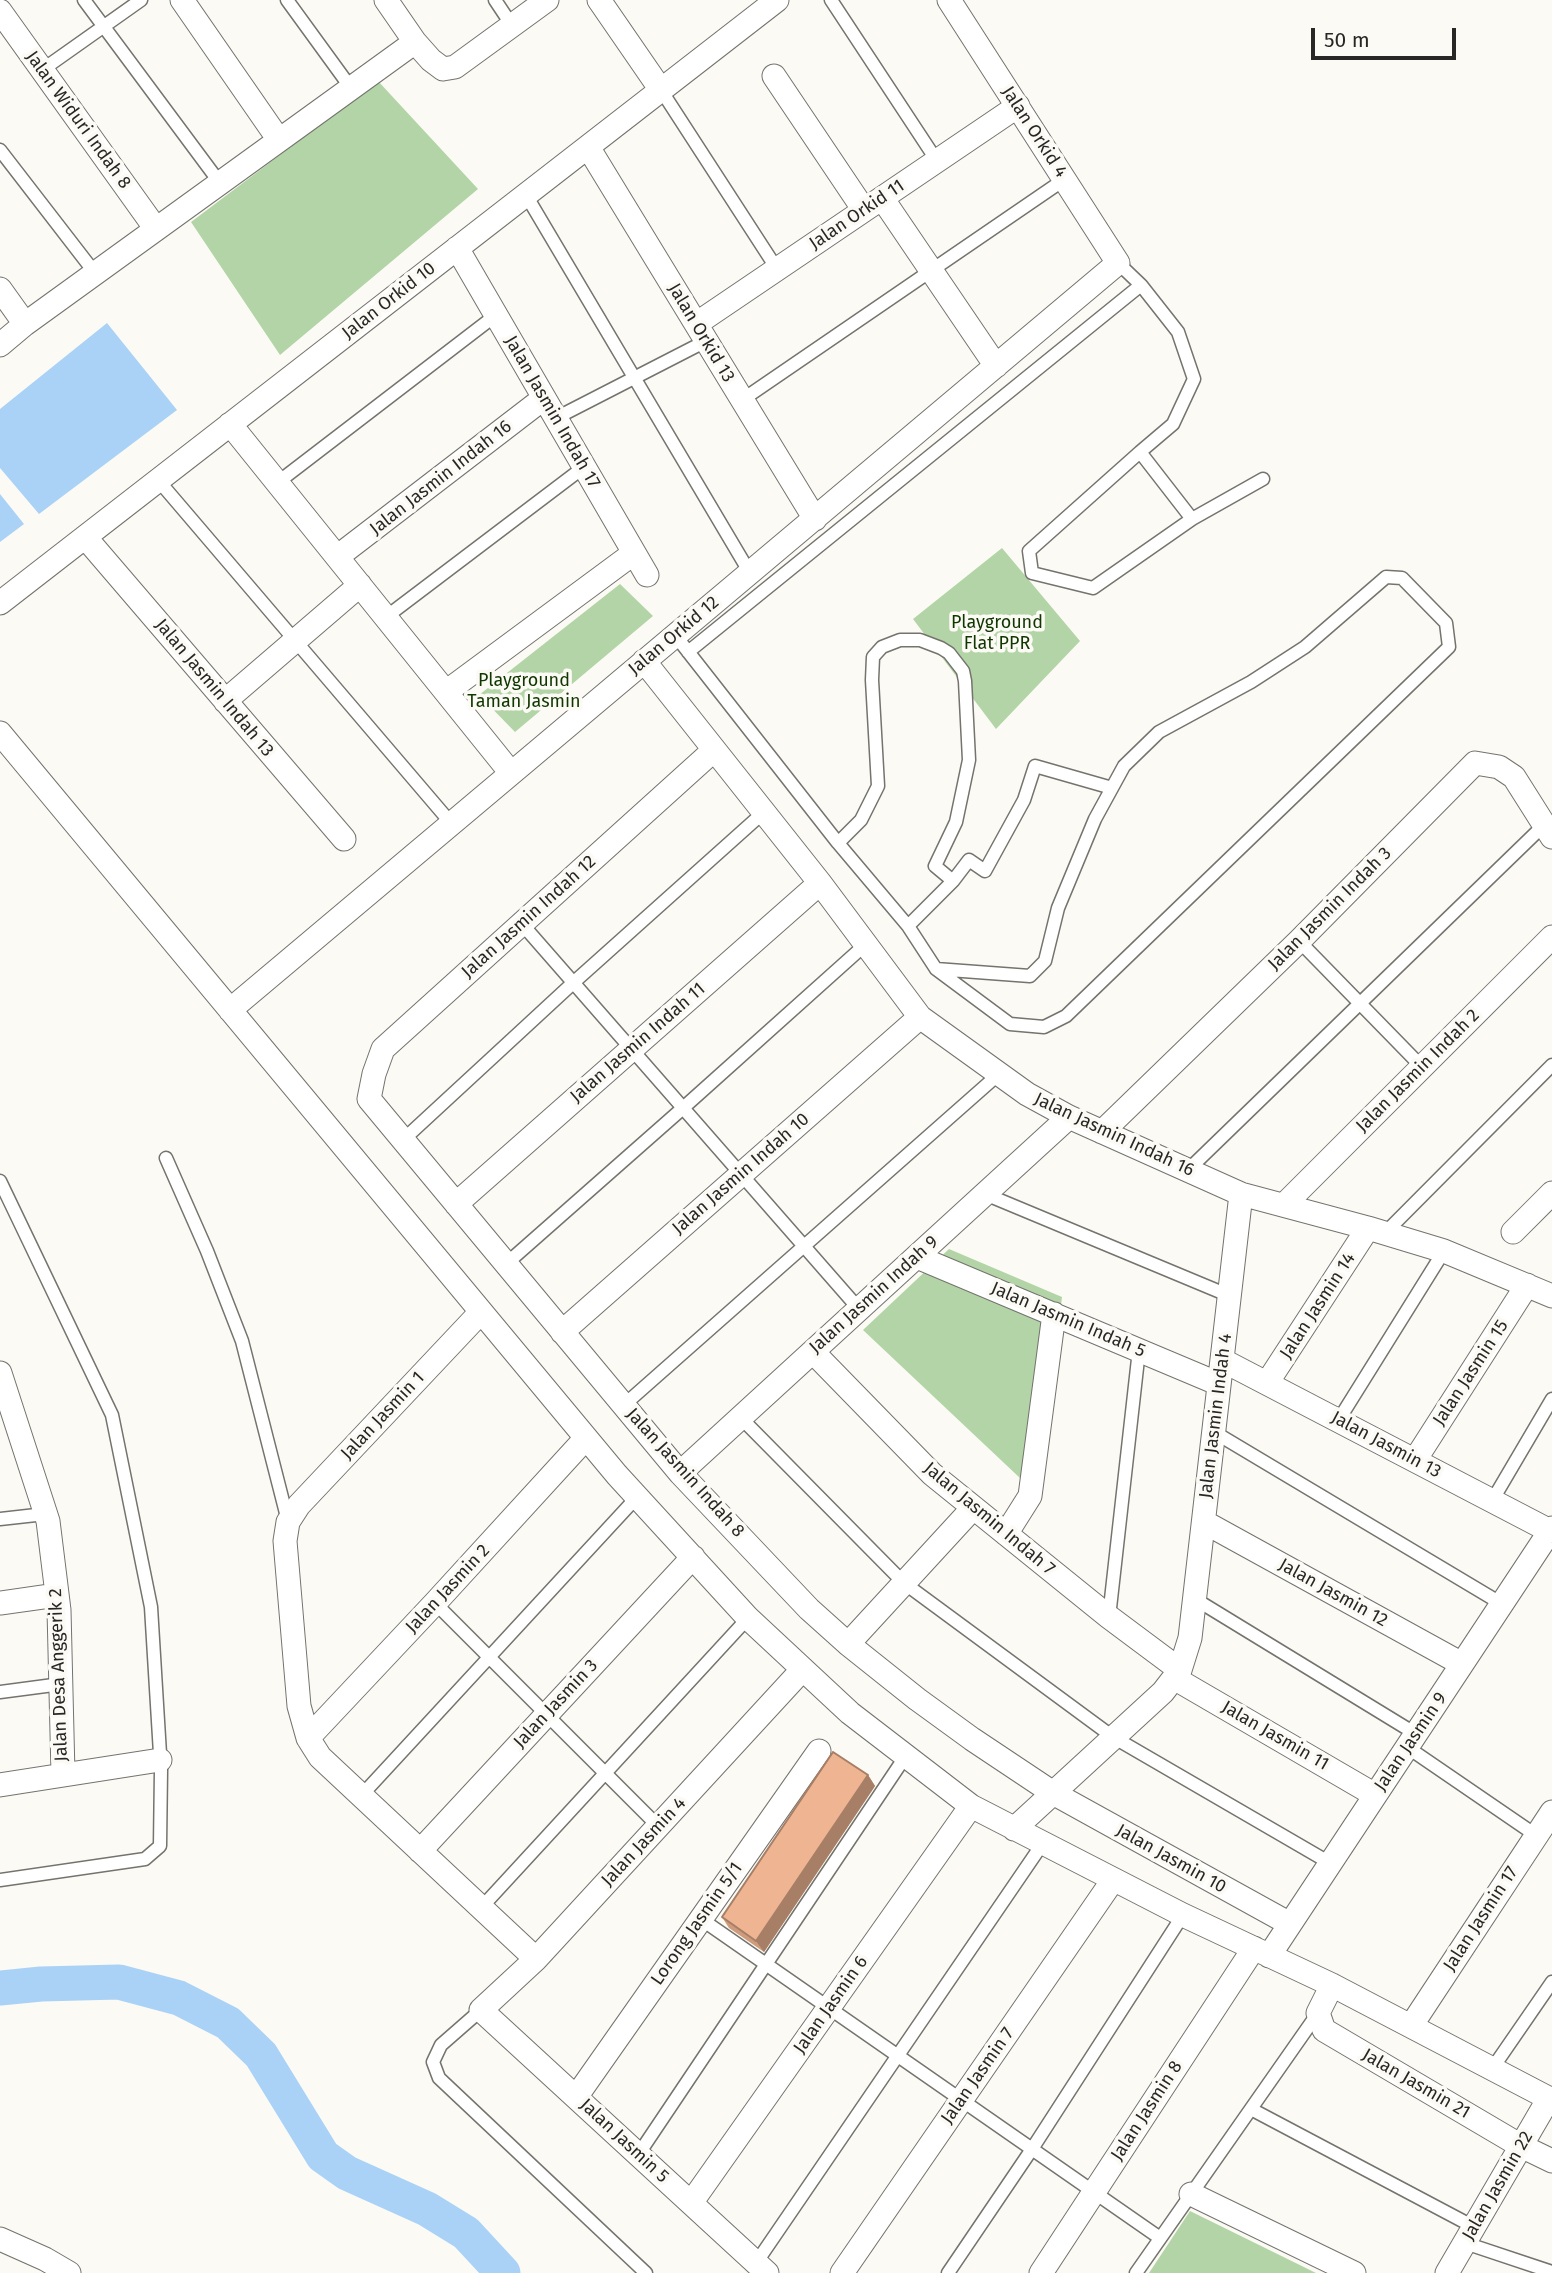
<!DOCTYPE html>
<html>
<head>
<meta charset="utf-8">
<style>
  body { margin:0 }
  #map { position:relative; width:1552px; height:2273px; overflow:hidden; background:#fcfaf4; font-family:"Fira Sans",sans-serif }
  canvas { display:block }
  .scale { position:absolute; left:1311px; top:28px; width:145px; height:32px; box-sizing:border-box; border:4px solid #282725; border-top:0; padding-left:9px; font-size:21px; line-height:24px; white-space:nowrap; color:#282725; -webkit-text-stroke:5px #fcfaf4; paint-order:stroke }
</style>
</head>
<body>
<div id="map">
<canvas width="1552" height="2273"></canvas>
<div class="scale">50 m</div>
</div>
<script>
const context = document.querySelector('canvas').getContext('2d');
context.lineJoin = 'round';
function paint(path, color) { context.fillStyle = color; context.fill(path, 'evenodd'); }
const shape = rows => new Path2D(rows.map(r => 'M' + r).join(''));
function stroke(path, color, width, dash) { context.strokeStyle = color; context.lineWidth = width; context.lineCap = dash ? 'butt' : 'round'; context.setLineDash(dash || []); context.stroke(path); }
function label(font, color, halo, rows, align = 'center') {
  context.font = font + ' "Fira Sans",sans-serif'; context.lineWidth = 7; context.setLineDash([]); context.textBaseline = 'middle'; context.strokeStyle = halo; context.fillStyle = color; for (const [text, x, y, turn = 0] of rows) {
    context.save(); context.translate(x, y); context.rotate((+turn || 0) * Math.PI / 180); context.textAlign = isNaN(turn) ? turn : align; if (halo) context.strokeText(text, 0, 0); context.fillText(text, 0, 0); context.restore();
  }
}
paint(shape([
  [378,81,478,189,280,355,191,222],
  [1002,548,1080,641,996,729,913,619],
  [620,584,653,616,515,732,479,695],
  [949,1249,1062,1297,1038,1495,863,1330],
  [1190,2211,1316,2273,1149,2273]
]), '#b2d4a7');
paint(shape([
  [107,323,177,410,39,514,0,468,0,409],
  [0,494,24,524,0,542]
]), '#a9d2f6');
stroke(shape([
  [0,1988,41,1984,119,1982,179,1998,228,2023,261,2055,323,2156,347,2173,427,2209,466,2233,503,2273]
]), '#a9d2f6', 35);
const lane = shape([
  [84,0,220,183],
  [287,0,351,88],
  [495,0,513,27],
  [831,0,937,161],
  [42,70,141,0],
  [661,90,777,269],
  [0,150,95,273],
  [526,195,750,573],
  [1118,263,1141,285,1178,332,1194,379,1173,424,1140,452,1029,551,1032,573,1093,588,1192,519,1140,452],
  [742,400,1065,179],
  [556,418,706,341],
  [158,480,451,823],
  [277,483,496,315],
  [1192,519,1263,479],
  [386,617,584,467],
  [675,635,838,843,908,926,936,969,1010,1024,1044,1027,1066,1016,1449,647,1446,623,1402,578,1386,577,1305,647,1251,682,1159,732,1124,766,1095,819,1058,908,1045,961,1030,976,936,969],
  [688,652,1141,285],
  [838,843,861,820,878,786,872,680,873,657,882,647,900,640,920,640,941,648,949,653,963,671,965,681,969,760,956,822,935,866,953,881],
  [522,924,859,1309],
  [908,926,953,881,969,860,985,871,1024,800,1035,766,1112,788],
  [1299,941,1422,1067],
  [403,1140,573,983,764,812],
  [166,1158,207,1251,242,1341,288,1521],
  [1187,1171,1544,825],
  [0,1181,112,1415,151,1607,161,1770,160,1846,145,1859,0,1880],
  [985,1194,1230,1296],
  [1385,1233,1552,1065],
  [506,1264,683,1108,866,944],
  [624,1405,1000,1073],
  [741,1418,904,1583,1113,1737,1330,1863],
  [1338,1421,1444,1251],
  [1214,1432,1502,1604],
  [1492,1501,1552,1399],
  [0,1519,45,1514],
  [1195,1599,1416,1734],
  [435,1603,658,1826],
  [1109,1617,1139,1350],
  [0,1692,61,1684],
  [1407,1747,1537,1836],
  [361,1796,637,1497],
  [481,1908,748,1618],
  [701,1919,1160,2238],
  [481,2010,441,2045,433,2062,439,2078,646,2273],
  [1492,2069,1552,1982],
  [1251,2109,1474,2227],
  [638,2155,905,1757],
  [1465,2243,1552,2272],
  [756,2263,1043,1843],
  [948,2273,1032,2149,1183,1915],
  [1136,2273,1318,2013]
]);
const street = shape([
  [182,0,279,140],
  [386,0,415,42,431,60,443,69,455,67,547,0],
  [599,0,661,90],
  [0,11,156,229],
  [774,76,864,210],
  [588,147,815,519],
  [882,198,996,366],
  [457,248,647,575],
  [0,289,25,324],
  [696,324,1018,106],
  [0,345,25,324,415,42],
  [230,424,511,773],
  [85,537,344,839],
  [337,557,544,398],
  [0,603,777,0],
  [644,661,820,883,920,1017,1027,1094,1069,1117,1241,1194,1368,1228,1444,1251,1552,1296],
  [446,692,634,553],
  [225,701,360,585],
  [0,733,617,1475,748,1618,850,1713,971,1806,1183,1915,1332,1985,1552,2100],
  [714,750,383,1049,374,1074,369,1099,680,1473,809,1609,848,1644,917,1699,972,1739,1053,1793,1290,1924],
  [230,1010,1118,263,949,0],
  [1102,1132,1299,941,1475,763,1499,767,1514,777,1552,837],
  [456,1204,820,883],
  [1284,1205,1552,937],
  [1513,1232,1552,1193],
  [917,1257,1219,1384],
  [480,1313,299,1505,288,1522,285,1541,299,1706,308,1738,320,1757,536,1959],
  [562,1332,920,1017],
  [813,1352,932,1474,1109,1617,1180,1670],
  [1222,1360,1550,1531],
  [0,1373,48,1521,59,1610,63,1774],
  [1267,1383,1368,1228],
  [1415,1460,1527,1285],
  [680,1473,1069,1117],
  [1204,1522,1462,1664],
  [1006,1534,1030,1496,1054,1314],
  [0,1603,57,1595],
  [848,1644,973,1508],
  [1174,1678,1375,1795],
  [308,1738,435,1603,586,1438],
  [0,1785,160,1760],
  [1014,1829,1163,1692,1180,1670,1190,1638,1241,1194],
  [420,1851,693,1557],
  [1269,1956,1552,1528],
  [1332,1985,1318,2013,1324,2030,1521,2146,1552,2161],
  [1411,2026,1552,1812],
  [576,2097,819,1751],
  [1191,2194,1354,2273],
  [691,2203,971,1806],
  [0,2239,45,2259,69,2273],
  [767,2273,481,2010,536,1959,802,1670],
  [842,2273,1113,1880],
  [1041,2273,1254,1948],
  [1447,2273,1549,2098]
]);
stroke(lane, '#74736d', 15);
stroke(street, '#74736d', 25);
stroke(lane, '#fff', 12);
stroke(street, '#fff', 23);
paint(shape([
  [868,1775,875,1786,764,1952,729,1928,722,1917]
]), '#ce9b7d');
paint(shape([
  [868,1775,875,1786,764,1952,756,1941]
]), '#a77e66');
const building = shape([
  [833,1752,868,1775,756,1941,722,1917,833,1752]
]);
paint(building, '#efb491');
stroke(building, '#a77e66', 2);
label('18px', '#282725', '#fcfaf4', [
  ["Jalan Widuri Indah 8",78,120,54],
  ["Jalan Orkid 4",1034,132,57],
  ["Jalan Orkid 11",857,215,-34],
  ["Jalan Orkid 10",389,301,-38],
  ["Jalan Orkid 13",701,333,59],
  ["Jalan Jasmin Indah 17",552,412,60],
  ["Jalan Jasmin Indah 16",441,478,-38],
  ["Jalan Orkid 12",674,636,-40],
  ["Jalan Jasmin Indah 13",214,688,50],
  ["Jalan Jasmin Indah 3",1330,909,-45],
  ["Jalan Jasmin Indah 12",529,917,-42],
  ["Jalan Jasmin Indah 11",638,1043,-41],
  ["Jalan Jasmin Indah 2",1418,1071,-45],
  ["Jalan Jasmin Indah 16",1114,1135,25],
  ["Jalan Jasmin Indah 10",741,1174,-41],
  ["Jalan Jasmin Indah 9",874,1295,-42],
  ["Jalan Jasmin 14",1318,1306,-57],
  ["Jalan Jasmin Indah 5",1068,1320,23],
  ["Jalan Jasmin 15",1471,1373,-57],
  ["Jalan Jasmin 1",383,1416,-47],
  ["Jalan Jasmin Indah 4",1216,1416,-83],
  ["Jalan Jasmin 13",1386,1445,28],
  ["Jalan Jasmin Indah 8",685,1473,48],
  ["Jalan Jasmin Indah 7",989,1519,40],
  ["Jalan Jasmin 2",448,1589,-47],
  ["Jalan Jasmin 12",1333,1593,29],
  ["Jalan Desa Anggerik 2",59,1675,-92],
  ["Jalan Jasmin 3",556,1704,-47],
  ["Jalan Jasmin 11",1275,1736,30],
  ["Jalan Jasmin 9",1411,1742,-56],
  ["Jalan Jasmin 4",644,1842,-47],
  ["Jalan Jasmin 10",1171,1859,29],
  ["Jalan Jasmin 17",1481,1919,-57],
  ["Lorong Jasmin 5/1",697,1924,-55],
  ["Jalan Jasmin 6",831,2005,-55],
  ["Jalan Jasmin 7",978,2076,-55],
  ["Jalan Jasmin 21",1416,2084,30],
  ["Jalan Jasmin 8",1147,2111,-57],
  ["Jalan Jasmin 5",624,2141,43],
  ["Jalan Jasmin 22",1498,2186,-60]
]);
label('18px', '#113701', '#fcfaf4', [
  ["Playground",997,623],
  ["Flat PPR",997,644],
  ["Playground",524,681],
  ["Taman Jasmin",524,702]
]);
</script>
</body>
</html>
